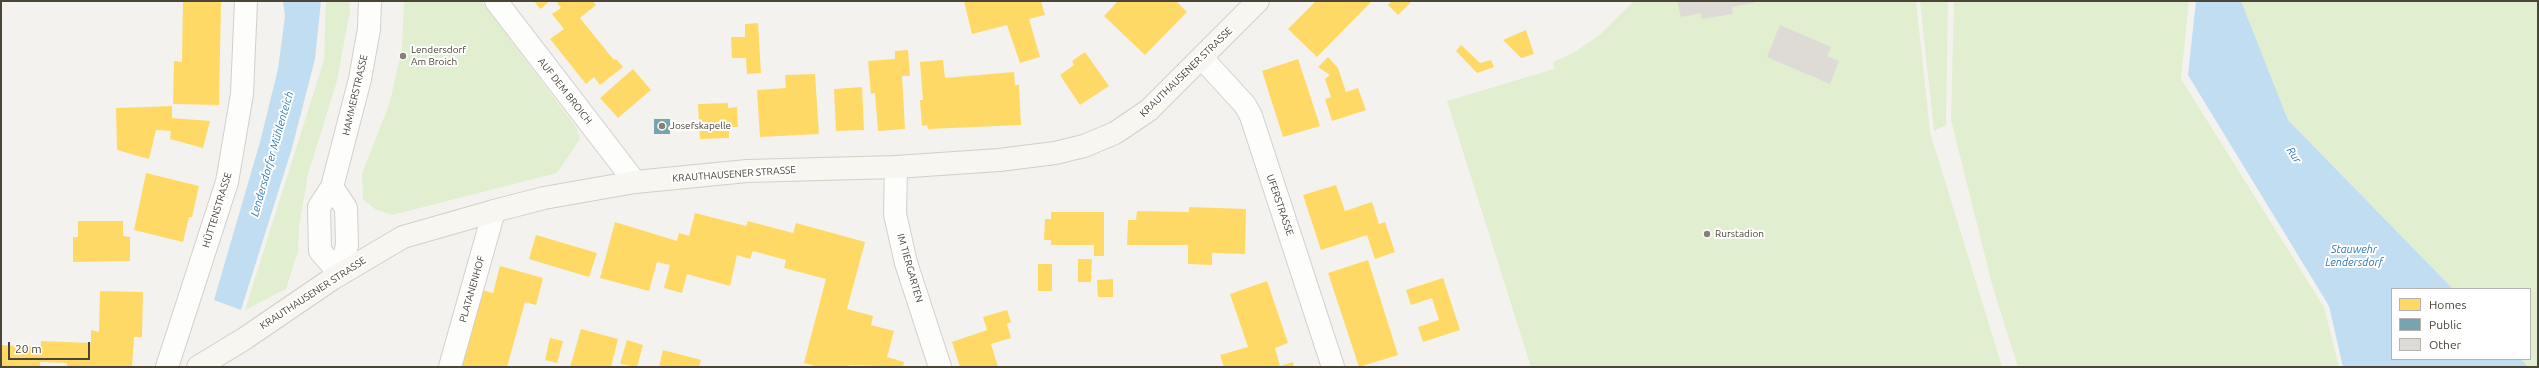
<!DOCTYPE html>
<html>
<head>
<meta charset="utf-8">
<style>
  body { margin:0 }
  #map { position:relative; width:2539px; height:368px; overflow:hidden; background:#f4f2ee; font-family:Ubuntu,sans-serif }
  canvas { display:block }
  .frame { position:absolute; inset:0; border:2px solid #4b4439; pointer-events:none }
  .legend { position:absolute; left:2391px; top:288px; width:140px; height:72px; box-sizing:border-box; background:#fff; border:1px solid #b7b4b0; margin:0; padding:5px 7px; list-style:none; font-size:12px; color:#4b4439 }
  .legend li { display:flex; align-items:center; gap:8px; height:20px }
  .legend b { width:20px; border:1px solid #b7b4b0 }
  .scale { position:absolute; left:8px; top:342px; width:82px; height:18px; box-sizing:border-box; border:2px solid #4b4439; border-top:0; padding-left:5px; font-size:12px; line-height:14px; white-space:nowrap; color:#4b4439; -webkit-text-stroke:3px #fff; paint-order:stroke }
</style>
</head>
<body>
<div id="map">
<canvas width="2539" height="368"></canvas>
<div class="frame"></div>
<ul class="legend">
<li><b style="height:11px;background:#ffd966"></b>Homes</li>
<li><b style="height:11px;background:#76a5af"></b>Public</li>
<li><b style="height:11px;background:#dedbd6"></b>Other</li>
</ul>
<div class="scale">20 m</div>
</div>
<script>
const context = document.querySelector('canvas').getContext('2d');
context.lineJoin = 'round';
function paint(path, color) { context.fillStyle = color; context.fill(path, 'evenodd'); }
const shape = rows => new Path2D(rows.map(r => 'M' + r).join(''));
function stroke(path, color, width, dash) { context.strokeStyle = color; context.lineWidth = width; context.lineCap = dash ? 'butt' : 'round'; context.setLineDash(dash || []); context.stroke(path); }
function label(font, color, halo, rows, align = 'center') {
  context.font = font + ' Ubuntu,sans-serif'; context.lineWidth = 4; context.setLineDash([]); context.textBaseline = 'middle'; context.strokeStyle = halo; context.fillStyle = color; for (const [text, x, y, turn = 0] of rows) {
    context.save(); context.translate(x, y); context.rotate((+turn || 0) * Math.PI / 180); context.textAlign = isNaN(turn) ? turn : align; if (halo) context.strokeText(text, 0, 0); context.fillText(text, 0, 0); context.restore();
  }
}
paint(shape([
  [326,1,349,1,350,11,337,81,308,174,299,227,298,251,286,289,245,310,324,60],
  [404,1,481,1,576,127,580,139,557,173,392,215,375,209,363,199,362,174,390,102,402,48],
  [1634,1,1916,1,1930,132,2002,367,1531,367,1447,101,1554,69,1553,62,1573,53,1600,35],
  [1920,1,1948,1,1946,125,1934,131],
  [1954,1,2189,1,2181,79,2324,307,2339,367,2018,367,1993,288,1951,120],
  [2241,1,2538,1,2538,367,2528,367,2521,359,2530,359,2530,289,2453,289,2288,120]
]), '#e1eecf');
paint(shape([
  [283,1,321,1,315,59,292,148,241,310,214,300,260,142,278,69,285,16],
  [2196,1,2241,1,2288,120,2453,289,2392,289,2392,359,2521,359,2528,367,2343,367,2329,306,2188,75]
]), '#c0ddf1');
paint(shape([
  [183,1,221,1,219,105,173,104,174,61,182,62],
  [534,1,550,1,540,9],
  [556,1,593,1,596,5,580,18,614,60,616,59,623,67,600,85,594,77,586,84,550,39,564,29,552,14,561,8],
  [964,1,1041,1,1045,15,1029,19,1040,57,1020,63,1007,25,972,34],
  [1118,1,1176,1,1187,12,1145,55,1104,16],
  [1316,1,1372,1,1317,57,1288,29],
  [1392,1,1412,1,1398,15,1388,5],
  [758,23,761,73,747,74,746,58,732,58,731,37,745,37,745,24],
  [1526,30,1534,54,1521,58,1503,40],
  [1461,45,1480,63,1491,60,1494,67,1477,73,1456,51],
  [908,50,910,76,902,76,905,129,878,131,875,93,871,94,868,61,895,59,895,51],
  [1085,52,1109,86,1080,105,1060,75,1074,65,1072,61],
  [1328,57,1338,68,1346,92,1358,88,1366,110,1332,121,1325,99,1331,97,1325,79,1330,75,1318,67],
  [1298,59,1320,126,1283,137,1262,71],
  [943,60,945,78,1014,72,1015,85,1019,85,1021,125,928,129,927,125,922,126,920,100,923,100,920,62],
  [633,69,651,90,618,118,600,98],
  [815,74,819,134,760,137,757,90,786,88,785,75],
  [862,87,864,130,836,131,834,89],
  [728,103,728,108,737,107,738,127,729,127,729,138,700,139,698,104],
  [172,106,172,118,210,121,203,148,170,139,171,131,156,130,149,159,117,150,116,108],
  [146,173,199,186,192,217,189,217,183,242,134,230],
  [1336,185,1345,211,1372,202,1379,224,1385,222,1395,252,1375,259,1367,235,1321,250,1303,195],
  [1189,207,1246,209,1245,254,1212,253,1212,265,1188,264,1188,245,1127,245,1128,220,1136,220,1137,211,1189,212],
  [1051,212,1104,212,1104,256,1094,256,1094,245,1051,245,1051,240,1044,240,1045,219,1051,219],
  [695,213,746,226,748,221,793,233,796,223,865,242,847,309,873,316,871,325,894,331,887,357,904,362,903,367,849,365,848,367,818,367,804,363,826,279,784,268,786,260,753,251,750,259,737,255,730,286,687,274,682,293,664,288,670,265,657,262,649,291,600,278,615,222,677,241,679,233,689,236],
  [78,221,123,221,123,236,130,237,130,261,73,262,73,237,78,237],
  [536,235,597,253,589,277,529,259],
  [1078,259,1092,259,1091,282,1078,282],
  [1368,260,1398,355,1359,367,1328,273],
  [1038,264,1052,264,1052,291,1038,291],
  [500,266,543,278,536,305,525,302,507,367,460,367,482,290,493,293],
  [1443,278,1460,330,1423,342,1418,327,1439,320,1432,298,1411,305,1406,290],
  [1113,279,1113,297,1098,297,1097,280],
  [1267,281,1288,343,1275,348,1280,366,1293,362,1294,367,1224,367,1220,355,1248,347,1230,294],
  [100,291,143,292,142,337,134,337,132,367,67,367,67,363,40,362,40,367,1,367,1,345,41,347,41,341,91,343,91,330,99,332],
  [1007,310,1011,322,1007,324,1011,338,991,344,998,367,960,367,952,342,987,330,983,317],
  [581,329,618,339,611,367,570,367],
  [550,338,563,341,557,363,545,360],
  [627,340,643,345,637,367,620,364],
  [663,350,701,360,699,367,659,367]
]), '#ffd966');
paint(shape([
  [654,119,670,119,670,134,654,134]
]), '#76a5af');
paint(shape([
  [1677,1,1753,1,1754,3,1732,7,1733,14,1702,19,1701,13,1681,17],
  [1780,25,1831,47,1827,56,1839,61,1830,84,1767,57]
]), '#dedbd6');
const street = shape([
  [496,1,635,182],
  [1202,58,1245,105,1251,116,1333,367],
  [896,167,895,214,906,263,940,367],
  [332,187,346,208,347,245,340,274],
  [340,274,320,251,319,207,332,187,360,79,369,29,370,1],
  [167,367,227,182,242,94,246,1],
  [450,367,494,211]
]);
const secondary = shape([
  [198,367,244,339,332,279,403,237,494,211,544,198,635,182,747,171,896,167,999,160,1055,153,1084,146,1115,133,1149,110,1258,1]
]);
stroke(street, '#d2d0cb', 24);
stroke(secondary, '#d3cfc5', 24);
stroke(street, '#fdfdfc', 22);
stroke(secondary, '#f7f6f1', 22);
for (const [x, y, r, color] of [
  [403,56,4,"#868178"],
  [662,126,4,"#868178"],
  [1707,234,4,"#868178"]
]) { const dot = new Path2D(); dot.arc(x, y, r, 0, 2 * Math.PI); context.fillStyle = color; context.fill(dot); stroke(dot, '#fff', 1.5); }
label('10px', '#4b4439', '#fff', [
  ["Lendersdorf",411,50],
  ["Am Broich",411,62],
  ["Josefskapelle",670,126],
  ["Rurstadion",1715,234]
], 'left');
label('10px', '#4b4439', '#fff', [
  ["KRAUTHAUSENER STRASSE",1186,72,-44],
  ["AUF DEM BROICH",565,91,52],
  ["HAMMERSTRASSE",355,95,-77],
  ["KRAUTHAUSENER STRASSE",734,174,-4],
  ["UFERSTRASSE",1280,205,71],
  ["HÜTTENSTRASSE",217,210,-73],
  ["IM TIERGARTEN",910,268,74],
  ["PLATANENHOF",472,289,-74],
  ["KRAUTHAUSENER STRASSE",313,293,-33]
]);
label('italic 11px', '#2e7ab2', '#fff', [
  ["Lendersdorfer Mühlenteich",272,154,-74],
  ["Rur",2294,155,57],
  ["Stauwehr",2354,249],
  ["Lendersdorf",2354,262]
]);
</script>
</body>
</html>
